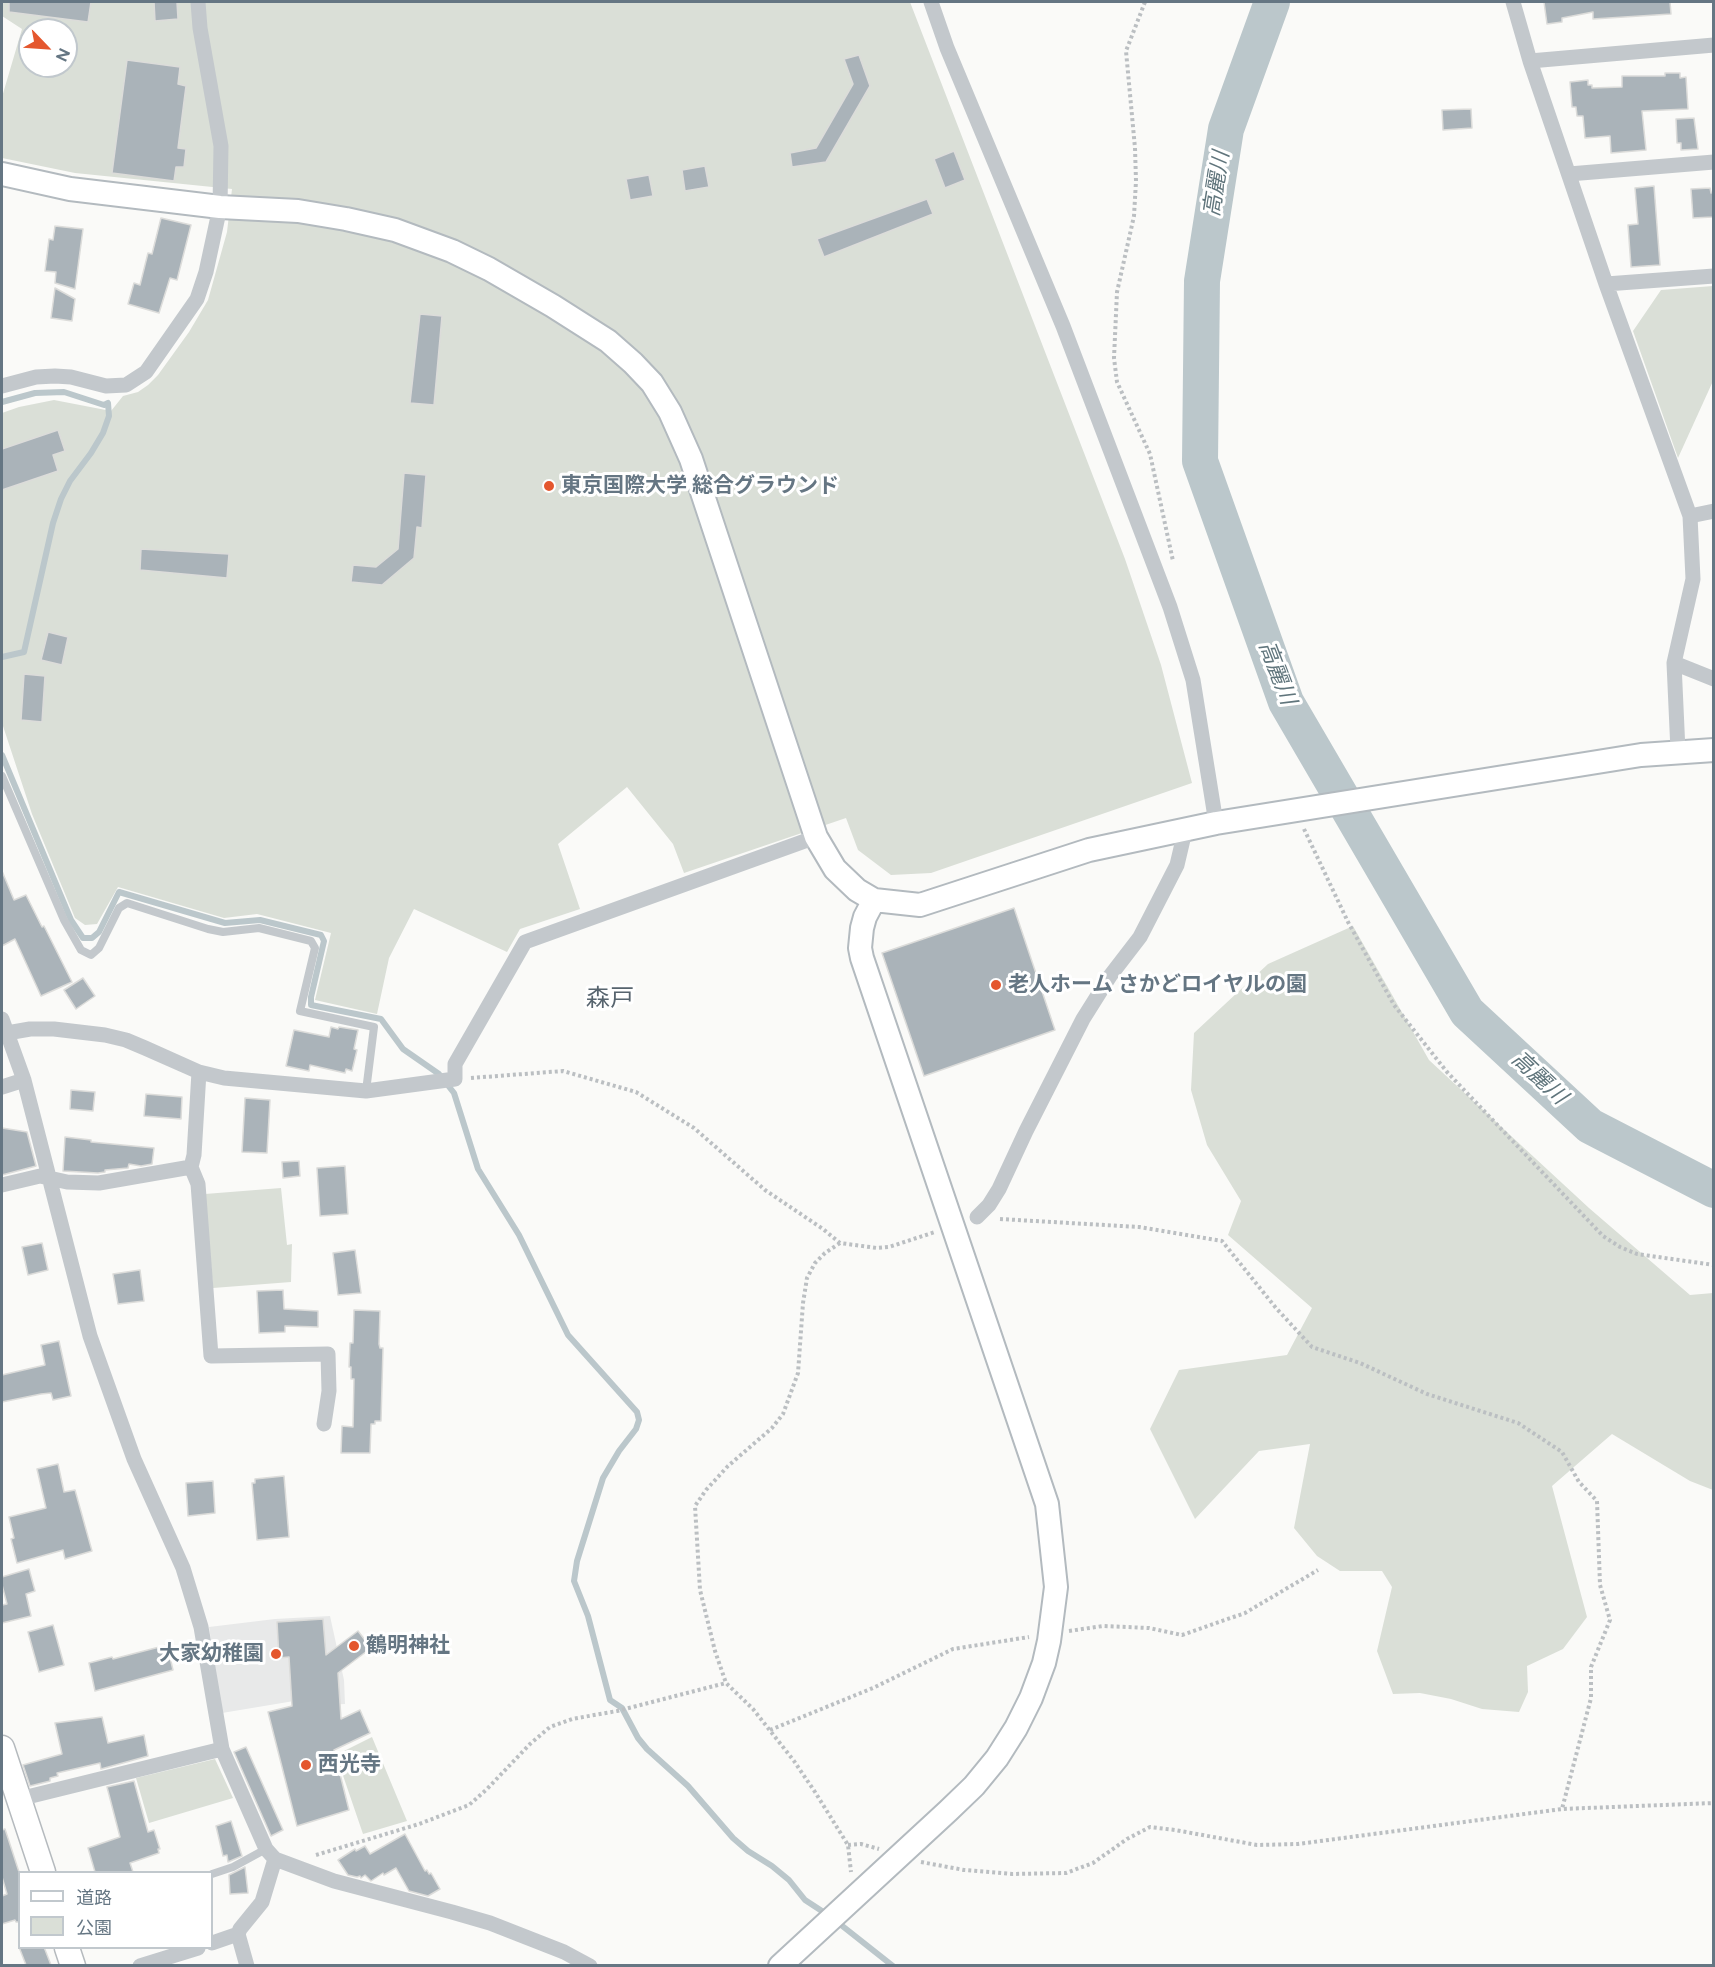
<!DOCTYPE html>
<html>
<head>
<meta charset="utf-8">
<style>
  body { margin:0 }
  #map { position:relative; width:1715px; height:1967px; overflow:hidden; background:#fafaf8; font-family:Figtree,"Noto Sans JP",sans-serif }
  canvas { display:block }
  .frame { position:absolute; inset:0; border:3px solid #657683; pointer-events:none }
  .legend { position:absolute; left:18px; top:1871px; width:195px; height:78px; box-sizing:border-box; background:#fff; border:2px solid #c1c8cd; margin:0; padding:8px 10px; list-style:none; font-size:18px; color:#657683 }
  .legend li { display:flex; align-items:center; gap:12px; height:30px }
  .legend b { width:30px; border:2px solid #c1c8cd }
  .north { position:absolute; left:18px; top:18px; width:60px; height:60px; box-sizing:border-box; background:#fff; border:2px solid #c1c8cd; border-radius:50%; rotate:115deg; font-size:16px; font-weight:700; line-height:24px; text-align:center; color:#657683 }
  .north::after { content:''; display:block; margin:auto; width:21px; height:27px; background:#e4572e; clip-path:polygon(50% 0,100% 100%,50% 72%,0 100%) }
</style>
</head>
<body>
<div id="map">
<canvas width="1715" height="1967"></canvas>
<div class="frame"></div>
<ul class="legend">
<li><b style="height:8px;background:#fff"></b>道路</li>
<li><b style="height:16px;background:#dadfd7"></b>公園</li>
</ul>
<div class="north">N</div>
</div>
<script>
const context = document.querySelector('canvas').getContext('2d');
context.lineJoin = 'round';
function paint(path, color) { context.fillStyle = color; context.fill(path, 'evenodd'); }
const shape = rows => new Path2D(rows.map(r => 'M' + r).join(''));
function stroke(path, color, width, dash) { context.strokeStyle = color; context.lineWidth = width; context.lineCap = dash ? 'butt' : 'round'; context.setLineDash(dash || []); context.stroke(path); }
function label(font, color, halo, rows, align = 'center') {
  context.font = font + ' Figtree,"Noto Sans JP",sans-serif'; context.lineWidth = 6; context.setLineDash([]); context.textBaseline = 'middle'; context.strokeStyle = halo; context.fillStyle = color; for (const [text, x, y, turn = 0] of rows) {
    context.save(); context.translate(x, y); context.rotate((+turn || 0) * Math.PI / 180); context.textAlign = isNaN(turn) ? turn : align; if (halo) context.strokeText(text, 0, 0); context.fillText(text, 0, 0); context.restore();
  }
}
paint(shape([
  [330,1616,344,1680,345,1704,322,1705,318,1697,222,1713,209,1627,275,1619]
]), '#e8e9e9');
paint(shape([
  [2,2,910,2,1125,559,1161,665,1192,783,931,873,891,875,858,850,846,818,684,873,673,844,627,787,558,844,580,909,520,929,507,952,414,909,389,958,377,1014,315,1000,331,933,257,914,224,918,118,887,97,924,85,925,75,918,32,814,2,723,2,413,19,407,54,400,111,411,123,396,138,392,148,385,158,375,189,332,208,300,227,232,232,189,75,173,2,158,2,97,22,29,2,16],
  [30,30,66,30,66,66,30,66],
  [1713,286,1713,381,1678,458,1633,331,1661,290],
  [1353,926,1429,1060,1589,1208,1690,1295,1713,1293,1713,1490,1690,1481,1612,1434,1552,1486,1587,1617,1563,1649,1527,1666,1528,1692,1519,1712,1482,1709,1451,1699,1420,1693,1393,1694,1377,1651,1392,1587,1382,1571,1340,1571,1317,1556,1294,1528,1310,1444,1259,1451,1195,1519,1150,1429,1179,1370,1287,1355,1312,1308,1228,1235,1241,1201,1207,1145,1191,1090,1194,1033,1268,964],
  [281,1188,287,1245,292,1244,291,1282,213,1288,205,1194],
  [372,1737,407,1821,363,1834,336,1755],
  [215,1759,233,1798,149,1823,136,1778]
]), '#dadfd7');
stroke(shape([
  [2,402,35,393,64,392,104,405,108,403,109,416,103,433,91,453,70,481,61,499,53,523,24,652,2,657],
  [2,755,71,920,83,938,92,938,99,932,119,892,225,923,260,920,321,935,324,941,311,997,311,1005,381,1019,403,1049,439,1074,454,1093,478,1169,519,1235,568,1335,637,1412,639,1420,636,1429,619,1451,603,1478,577,1561,574,1581,588,1616,610,1700,622,1708,638,1738,647,1749,688,1786,733,1838,748,1851,772,1866,789,1880,805,1900,828,1915],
  [836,1921,893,1966]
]), '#bbc7cb', 6);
stroke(shape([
  [1272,2,1226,129,1202,281,1200,461,1286,702,1467,1012,1590,1126,1714,1190]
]), '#bbc7cb', 36);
const building = shape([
  [9,2,91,2,88,22,9,12,9,2],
  [154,2,177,2,178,19,155,21,154,2],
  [1544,2,1670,2,1671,14,1593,19,1593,12,1562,18,1562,22,1547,24,1544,2],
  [859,55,870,86,826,162,792,167,790,153,816,148,853,84,844,59,859,55],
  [127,60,180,67,178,84,186,86,178,148,186,149,184,167,176,167,174,181,112,173,127,60],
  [1665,73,1680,73,1680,78,1686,77,1688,109,1642,111,1646,150,1611,153,1610,136,1585,138,1583,116,1577,116,1576,107,1572,107,1570,82,1588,80,1588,85,1592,85,1592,88,1622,87,1622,76,1665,76,1665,73],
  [1471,109,1472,128,1443,130,1442,110,1471,109],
  [1694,118,1698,149,1681,150,1681,143,1677,143,1676,119,1694,118],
  [954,151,965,180,945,188,934,159,954,151],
  [705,166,709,187,685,191,682,170,705,166],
  [649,175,653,196,630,200,626,179,649,175],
  [1654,186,1660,265,1631,267,1628,225,1638,224,1635,188,1654,186],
  [1710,188,1711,193,1713,192,1713,217,1693,218,1691,189,1710,188],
  [927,199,933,214,824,257,817,239,927,199],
  [161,218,191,225,177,280,170,278,159,313,128,304,134,283,140,285,148,253,152,254,161,218],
  [55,226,83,229,75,289,55,283,56,272,45,271,49,239,53,240,55,226],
  [55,288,75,299,72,321,51,318,55,288],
  [420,314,442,316,434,405,410,403,420,314],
  [58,430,65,451,53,455,58,471,2,490,2,449,58,430],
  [404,473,426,475,422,528,417,527,414,558,382,585,351,582,353,565,376,567,398,549,404,473],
  [141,549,229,554,227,578,140,570,141,549],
  [48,632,68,637,62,665,41,660,48,632],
  [24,674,45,676,42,722,21,720,24,674],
  [2,871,14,900,26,895,42,927,44,926,72,982,41,996,15,939,2,946,2,871],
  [1014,908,1055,1030,924,1076,882,953,1014,908],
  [83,978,95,996,76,1009,64,990,83,978],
  [331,1027,338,1029,339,1027,358,1030,354,1049,357,1050,352,1071,346,1069,345,1073,310,1065,309,1071,286,1066,294,1030,329,1037,331,1027],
  [71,1090,95,1092,93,1111,70,1109,71,1090],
  [146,1094,182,1097,181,1119,144,1116,146,1094],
  [245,1098,270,1100,267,1153,242,1152,245,1098],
  [2,1128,27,1132,36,1166,2,1175,2,1128],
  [65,1137,91,1140,91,1142,154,1148,152,1164,141,1166,129,1164,128,1168,105,1170,105,1172,98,1173,63,1171,65,1137],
  [299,1161,300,1176,283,1178,282,1162,299,1161],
  [345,1166,348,1214,320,1216,317,1168,345,1166],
  [42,1243,48,1270,28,1275,22,1247,42,1243],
  [355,1250,361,1293,338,1295,333,1253,355,1250],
  [140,1270,144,1301,118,1304,113,1274,140,1270],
  [283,1290,284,1309,318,1311,318,1327,285,1326,285,1332,259,1333,257,1291,283,1290],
  [354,1310,380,1311,379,1344,380,1348,383,1348,381,1421,375,1421,375,1424,371,1424,370,1453,341,1453,342,1426,353,1427,354,1379,351,1379,351,1367,349,1367,350,1343,353,1343,354,1310],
  [59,1341,71,1396,53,1400,51,1393,41,1394,2,1402,2,1375,45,1365,41,1345,59,1341],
  [58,1464,64,1492,75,1490,92,1551,65,1559,63,1550,17,1563,11,1539,14,1538,9,1517,46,1508,37,1469,58,1464],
  [284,1476,289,1537,257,1540,252,1483,255,1483,255,1479,284,1476],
  [213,1481,215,1513,188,1516,186,1483,213,1481],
  [29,1569,35,1591,26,1594,31,1616,2,1623,2,1605,7,1604,2,1585,2,1577,29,1569],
  [323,1619,326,1655,358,1631,371,1648,338,1673,341,1719,360,1710,370,1733,334,1750,349,1810,297,1826,268,1712,292,1706,289,1657,279,1658,277,1622,323,1619],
  [53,1625,64,1665,39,1672,28,1632,53,1625],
  [167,1645,173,1670,95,1691,89,1663,112,1657,113,1659,167,1645],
  [102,1717,108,1743,144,1735,148,1756,101,1769,100,1763,57,1773,58,1776,50,1778,50,1781,30,1786,23,1765,62,1754,55,1723,102,1717],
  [246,1747,283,1830,271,1836,234,1752,246,1747],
  [134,1781,148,1832,154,1830,160,1849,158,1849,159,1853,130,1863,133,1872,95,1872,88,1848,120,1837,107,1787,134,1781],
  [231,1821,242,1856,228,1862,227,1855,223,1856,216,1826,231,1821],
  [5,1829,20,1875,20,1922,16,1922,15,1920,2,1924,2,1896,7,1894,2,1877,2,1830,5,1829],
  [405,1834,425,1871,427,1870,429,1874,431,1873,440,1889,428,1896,409,1891,396,1868,384,1875,383,1873,371,1881,365,1875,361,1878,360,1876,357,1877,348,1875,338,1860,355,1849,356,1851,365,1846,370,1854,405,1834],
  [245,1867,248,1893,230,1894,229,1875,245,1867],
  [19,1947,44,1947,51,1965,26,1965,19,1947]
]);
paint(building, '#aab3b9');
stroke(building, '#dcdcda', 1.5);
const secondary = shape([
  [2,174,70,189,220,207,298,211,346,219,395,230,452,251,489,269,553,306,608,341,633,363,652,383,670,412,691,459,816,837,835,869,857,890,874,900,920,905,1089,850,1216,823,1641,755,1714,750],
  [780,1966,948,1811,974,1786,997,1758,1016,1728,1031,1698,1044,1663,1049,1641,1056,1587,1047,1504,862,958,860,948,862,928,865,917,874,900]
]);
const primary = shape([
  [2,1748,43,1872],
  [67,1948,73,1966]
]);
stroke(secondary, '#b3babf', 26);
stroke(primary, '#b5babe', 27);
stroke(shape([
  [1145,2,1126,51,1135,148,1136,181,1134,216,1117,292,1114,358,1117,382,1150,454,1173,561],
  [1304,829,1348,922,1394,1005,1447,1072,1603,1236,1620,1247,1637,1254,1714,1265],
  [471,1078,563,1071,636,1092,694,1128,765,1190,823,1229,840,1243,877,1248,889,1247,935,1232],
  [1000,1219,1139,1227,1222,1241,1276,1308,1312,1347,1360,1363,1427,1394,1518,1423,1562,1452,1579,1482,1597,1501,1600,1585,1610,1620,1591,1667,1591,1698,1562,1809],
  [840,1243,825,1253,815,1263,807,1278,803,1303,798,1373,783,1414,772,1428,728,1466,706,1490,695,1506,700,1590,715,1651,726,1683,753,1709,794,1761,815,1792,848,1845,851,1872],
  [1069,1631,1103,1626,1149,1628,1182,1635,1245,1613,1318,1570],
  [770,1730,873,1688,953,1649,1029,1637],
  [848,1845,861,1844,879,1849],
  [316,1855,419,1824,469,1805,487,1789,530,1744,550,1727,572,1719,617,1711,726,1683],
  [921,1862,964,1870,1012,1874,1066,1873,1093,1863,1127,1839,1150,1827,1175,1830,1257,1845,1298,1844,1562,1809,1714,1803]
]), '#bbbfc2', 4, [3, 3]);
stroke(shape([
  [2,776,64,920,81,950,91,955,99,948,119,908,127,903,208,929,223,932,259,928,311,941,315,948,300,1011,374,1027,366,1091],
  [212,1874,233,1867,266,1849]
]), '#c3c8cc', 8);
stroke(shape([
  [931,2,947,48,1063,326,1170,607,1193,680,1216,823],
  [1513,2,1530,61,1606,284,1690,516,1693,579,1674,663,1678,751],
  [1530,61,1714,45],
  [1569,174,1714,162],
  [1606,284,1714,276],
  [2,386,36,377,55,376,71,377,106,386,126,385,146,372,197,299,206,272,220,207,221,146,200,28,198,2],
  [1690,516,1714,511],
  [1674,663,1714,679],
  [2,1019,24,1080,90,1336,134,1459,183,1568,201,1627,222,1749,266,1849,275,1859,334,1881,452,1912,490,1923,564,1952,590,1966],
  [7,1033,30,1029,54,1029,105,1035,126,1040,145,1048,199,1072,224,1078,366,1091,455,1079,455,1064,525,942,816,837],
  [2,1087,24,1080],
  [191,1167,198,1184,211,1356,328,1354,329,1391,324,1424],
  [2,1185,40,1176,67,1182,99,1183,191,1167,194,1155,199,1072],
  [977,1217,989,1205,999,1189,1026,1131,1083,1019,1110,976,1140,937,1177,865,1185,831],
  [19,1799,222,1749],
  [212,1943,238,1934],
  [140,1966,198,1948],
  [247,1966,238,1934,240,1929,262,1902,275,1859]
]), '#c3c8cc', 15);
stroke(secondary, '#fff', 22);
stroke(primary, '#fff', 24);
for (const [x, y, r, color] of [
  [549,486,6,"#e4572e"],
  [996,985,6,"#e4572e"],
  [354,1646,6,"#e4572e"],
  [276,1654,6,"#e4572e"],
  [306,1765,6,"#e4572e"]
]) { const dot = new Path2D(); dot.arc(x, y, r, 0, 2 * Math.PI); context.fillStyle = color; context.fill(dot); stroke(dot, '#fff', 2); }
label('bold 21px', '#657683', '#fff', [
  ["東京国際大学 総合グラウンド",561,486],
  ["老人ホーム さかどロイヤルの園",1008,985],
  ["鶴明神社",366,1646],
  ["大家幼稚園",264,1654,"right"],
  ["西光寺",318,1765]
], 'left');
label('italic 22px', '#60757c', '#fff', [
  ["高麗川",1217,184,-81],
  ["高麗川",1277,673,69],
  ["高麗川",1539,1078,43]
]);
label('24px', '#57646e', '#fff', [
  ["森戸",610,999]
]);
</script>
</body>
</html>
